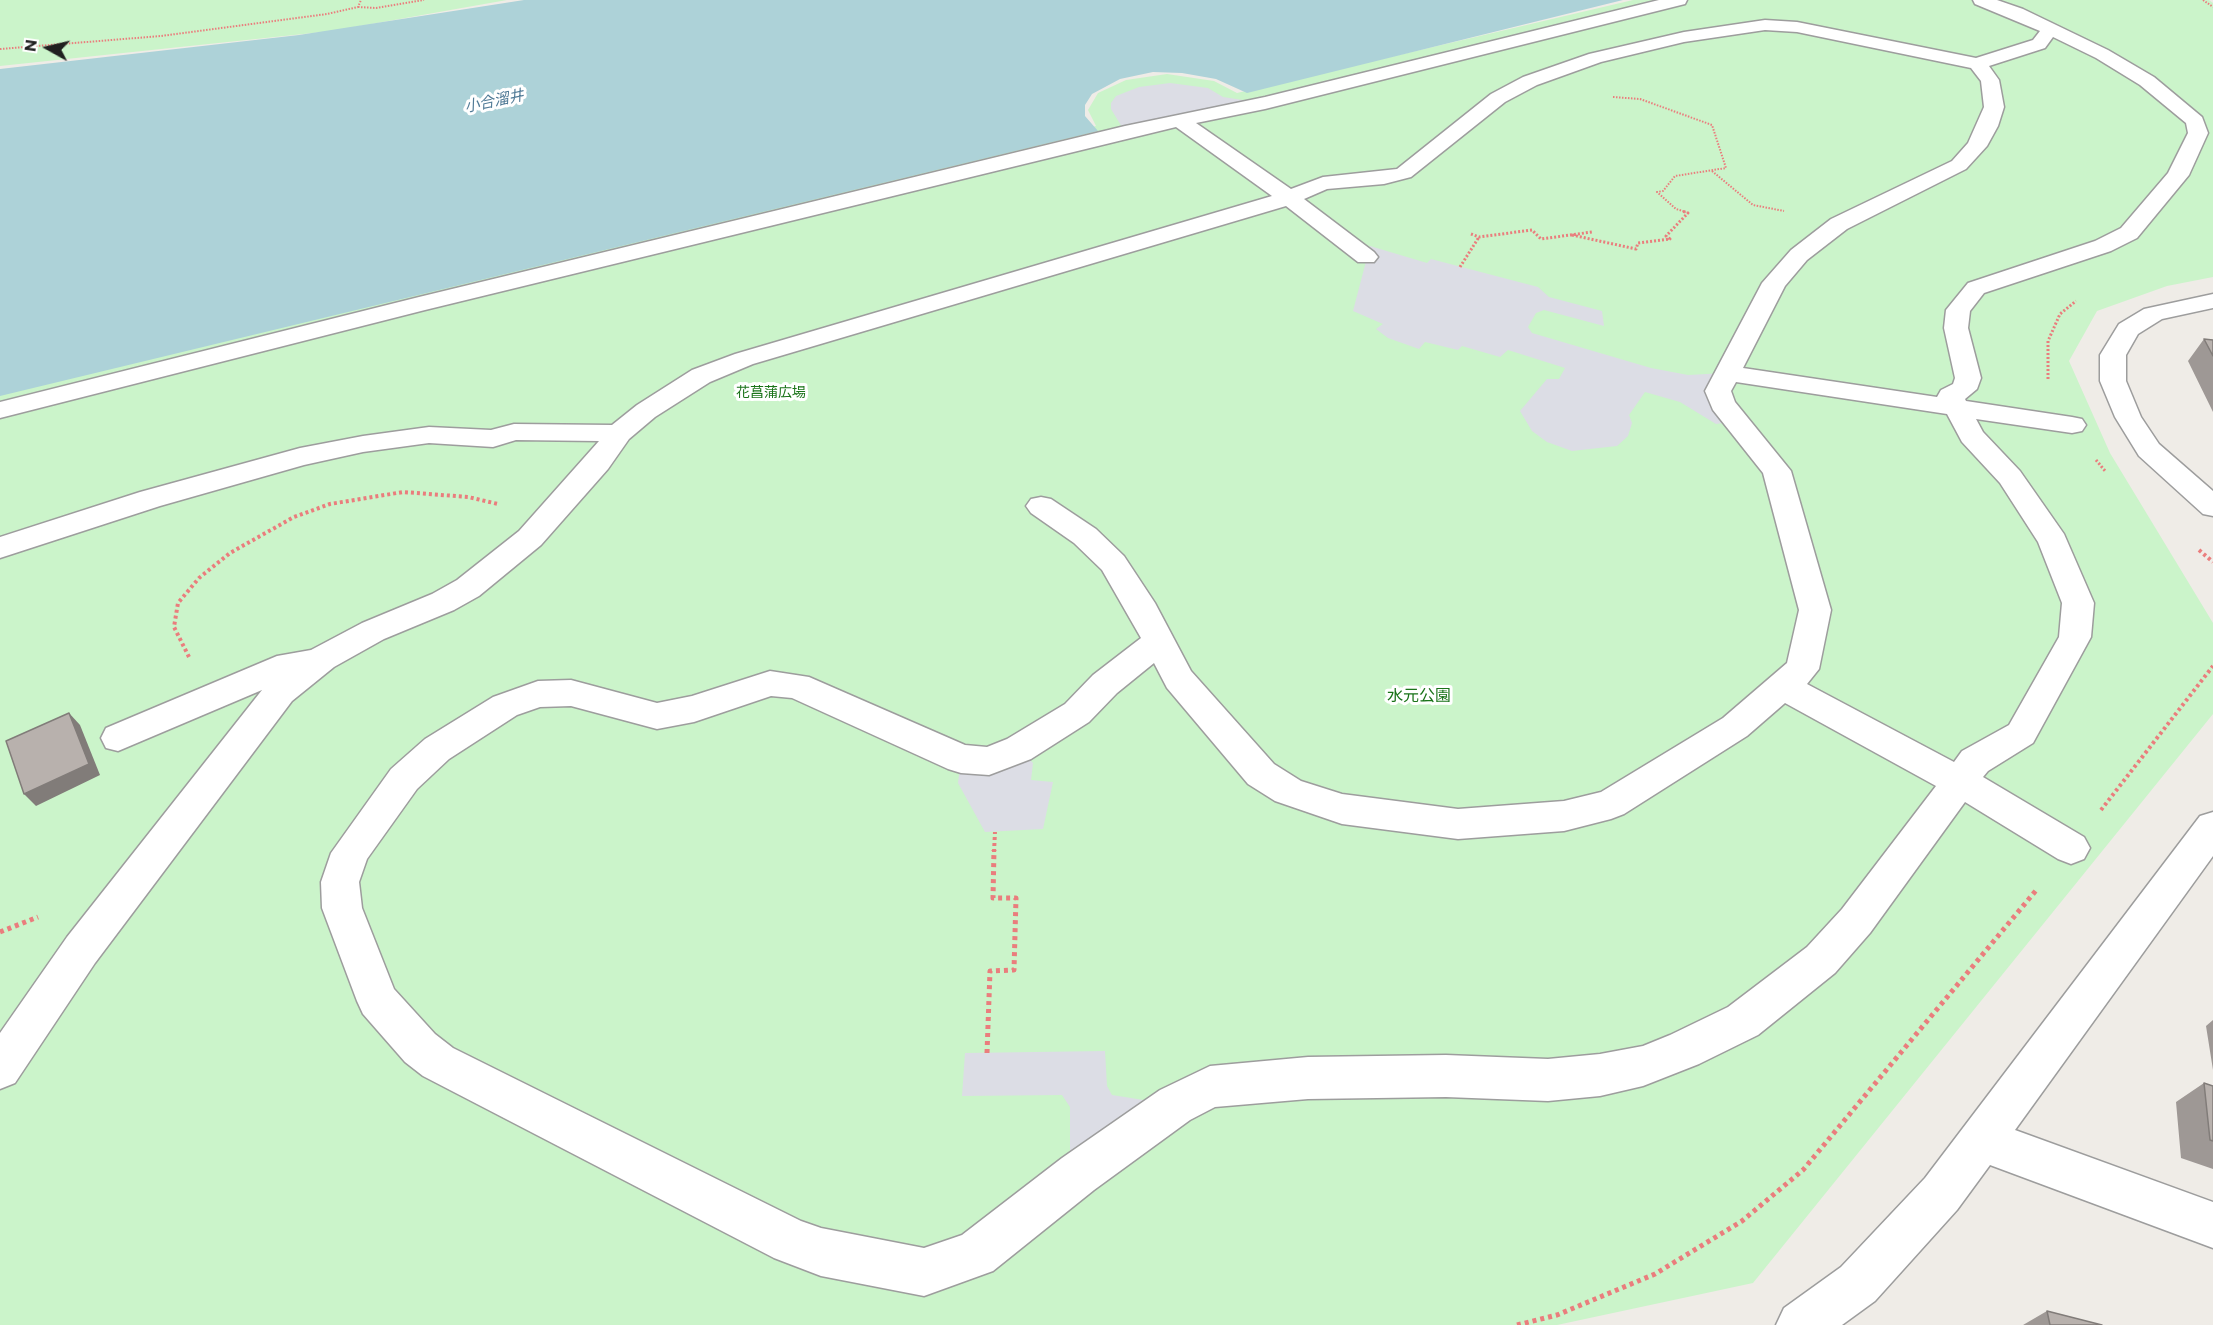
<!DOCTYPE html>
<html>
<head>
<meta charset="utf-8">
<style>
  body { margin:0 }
  #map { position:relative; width:2213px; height:1325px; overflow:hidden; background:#efece7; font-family:Commissioner,sans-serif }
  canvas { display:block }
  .north { position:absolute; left:18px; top:18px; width:60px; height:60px; -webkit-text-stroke:4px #fff; paint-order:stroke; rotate:278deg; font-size:16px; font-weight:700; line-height:24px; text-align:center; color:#202020 }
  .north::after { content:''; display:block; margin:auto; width:21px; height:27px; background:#202020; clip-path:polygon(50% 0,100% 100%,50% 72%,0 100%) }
</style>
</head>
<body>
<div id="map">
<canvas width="2213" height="1325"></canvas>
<div class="north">N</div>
</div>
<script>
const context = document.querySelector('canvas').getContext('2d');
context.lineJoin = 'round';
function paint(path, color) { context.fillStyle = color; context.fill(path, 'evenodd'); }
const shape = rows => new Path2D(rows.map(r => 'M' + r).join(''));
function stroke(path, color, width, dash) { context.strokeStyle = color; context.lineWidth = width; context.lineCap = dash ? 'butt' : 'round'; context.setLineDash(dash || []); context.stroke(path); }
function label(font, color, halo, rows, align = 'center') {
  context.font = font + ' Commissioner,"Noto Sans JP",sans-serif'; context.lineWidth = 6; context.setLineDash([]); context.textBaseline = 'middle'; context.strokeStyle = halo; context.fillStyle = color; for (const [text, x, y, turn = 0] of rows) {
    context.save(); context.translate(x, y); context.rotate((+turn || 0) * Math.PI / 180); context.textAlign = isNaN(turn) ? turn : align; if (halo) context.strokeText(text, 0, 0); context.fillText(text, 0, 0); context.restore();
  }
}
paint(shape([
  [0,0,507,0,332,31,0,66],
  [1633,0,2209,0,2213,3,2213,277,2167,286,2097,311,2069,361,2110,453,2213,623,2213,714,1753,1283,1557,1325,0,1325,0,386,1096,126,1088,110,1098,93,1126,80,1167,74,1214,81,1237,93]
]), '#cbf4ca');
paint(shape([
  [1170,83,1208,88,1223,97,1250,101,1125,132,1111,109,1111,103,1116,96,1139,87],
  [1370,246,1427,263,1431,259,1538,287,1549,297,1602,311,1604,326,1544,310,1536,313,1528,327,1532,333,1651,368,1688,375,1726,373,1737,421,1716,424,1680,402,1645,392,1629,415,1632,423,1628,436,1617,446,1572,451,1547,442,1532,431,1520,411,1547,379,1559,379,1565,368,1508,350,1500,357,1462,346,1458,350,1425,342,1419,349,1388,338,1376,329,1383,324,1353,311],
  [1019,749,1033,763,1031,780,1053,782,1043,829,985,832,958,783,961,759],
  [1105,1051,1107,1086,1112,1095,1175,1105,1070,1161,1070,1107,1062,1095,962,1096,965,1053]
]), '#dcdde5');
paint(shape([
  [524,0,1623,0,1247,93,1216,79,1182,73,1153,72,1120,79,1092,94,1085,105,1085,116,1098,131,0,396,0,69,299,35]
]), '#add2d8');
const minor = shape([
  [1659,0,1687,0,1685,4,1265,109,1196,123,1291,189,1323,177,1397,169,1491,94,1523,77,1589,54,1684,32,1765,20,1797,22,1976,58,2033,40,2040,31,1975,4,1973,0,1997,0,2023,9,2108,50,2154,77,2202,117,2208,133,2189,175,2137,238,2111,251,1984,293,1970,311,1968,328,1981,378,1977,389,1965,399,1966,401,2072,417,2082,419,2086,425,2082,431,2072,433,1976,419,1983,432,2020,471,2064,534,2094,603,2091,637,2033,743,1988,771,1983,777,2084,837,2090,848,2084,859,2071,864,2058,859,1965,802,1870,933,1835,973,1758,1035,1699,1064,1643,1086,1600,1096,1548,1101,1446,1097,1308,1099,1215,1107,1190,1120,1094,1190,993,1271,924,1296,821,1276,774,1258,423,1076,405,1062,363,1014,357,1001,322,908,321,882,331,853,391,769,425,739,493,697,538,681,571,680,657,703,692,696,770,671,809,677,965,745,987,747,1007,739,1065,704,1093,675,1141,638,1102,570,1074,543,1031,513,1026,506,1031,499,1041,497,1051,499,1096,529,1124,556,1155,603,1191,671,1274,764,1301,781,1342,794,1458,809,1564,801,1601,792,1723,718,1787,663,1799,610,1763,473,1713,410,1705,391,1762,283,1791,250,1831,219,1952,161,1968,143,1984,107,1981,81,1971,68,1797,32,1765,30,1684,42,1601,62,1537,85,1505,102,1411,177,1384,184,1327,189,1304,199,1374,252,1378,257,1374,262,1358,262,1286,206,753,364,710,382,655,417,629,439,608,469,541,545,479,596,454,610,384,639,334,667,292,701,95,963,15,1083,0,1089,0,1033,67,937,262,690,118,751,106,748,101,738,106,728,277,656,311,650,362,623,432,594,457,580,519,531,599,441,516,440,493,447,429,443,363,452,304,465,160,506,0,558,0,537,140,492,300,448,363,436,429,427,491,430,514,424,612,425,637,405,692,370,735,354,1272,196,1176,127,425,310,0,418,0,402,419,297,1125,126,1265,97,1659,0],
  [2053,37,2096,58,2140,85,2186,123,2188,133,2168,173,2121,228,2095,241,1968,283,1946,310,1944,328,1955,378,1953,384,1941,390,1937,397,1743,368,1785,286,1807,260,1847,229,1966,169,1987,146,1998,126,2004,107,1999,80,1989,66,2045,48,2053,37],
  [1736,382,1947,414,1962,442,2000,483,2038,542,2062,603,2059,637,2009,725,1962,751,1954,762,1807,684,1819,669,1831,610,1791,471,1735,402,1731,391,1736,382],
  [1154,663,1167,688,1248,784,1275,801,1342,824,1458,839,1564,831,1611,819,1624,814,1747,736,1785,703,1936,786,1842,909,1807,947,1728,1007,1670,1035,1643,1046,1600,1054,1548,1059,1446,1055,1308,1057,1210,1066,1160,1090,1062,1158,962,1235,924,1248,821,1228,801,1221,453,1048,435,1034,394,989,362,908,359,882,367,859,417,789,449,759,517,715,540,707,571,706,657,729,694,722,771,696,792,698,948,769,961,773,989,775,1031,759,1089,722,1117,693,1154,663],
  [2213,294,2213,308,2162,319,2138,334,2126,355,2126,381,2141,417,2159,444,2213,491,2213,516,2203,514,2139,456,2115,417,2100,381,2100,355,2119,324,2144,309,2213,294],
  [2213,812,2213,856,2015,1130,2213,1202,2213,1248,1990,1165,1957,1210,1875,1301,1842,1325,1776,1325,1784,1308,1841,1267,1925,1178,2200,816,2213,812]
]);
stroke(minor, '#9d9d9d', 3);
stroke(shape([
  [2203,0,2213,7],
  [358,7,376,8,424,0],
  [0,49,161,36,327,14,358,7,361,0],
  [1613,97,1640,99,1712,125,1726,168,1675,176,1663,191,1657,192,1676,209,1686,212],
  [1712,171,1753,205,1784,211]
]), '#ea7d7d', 2, [1.5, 1.5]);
stroke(shape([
  [1471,234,1479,237,1532,230,1541,239,1592,232],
  [1572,235,1636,249,1638,243,1670,239,1666,236,1688,213,1682,211],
  [1460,267,1479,237],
  [2048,379,2048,341,2060,314,2076,301],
  [2096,460,2106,472]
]), '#ea7d7d', 3, [2, 2]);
stroke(shape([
  [2199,550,2213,562],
  [189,657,174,627,178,603,199,578,230,553,294,517,330,504,403,492,468,497,498,504],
  [2101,810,2213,666],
  [994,852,995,832]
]), '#ea7d7d', 4, [3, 3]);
stroke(shape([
  [0,932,38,917],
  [987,1053,990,971,1014,970,1016,898,993,898,994,850],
  [1517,1325,1557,1315,1655,1274,1742,1221,1803,1170,2038,888]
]), '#ea7d7d', 5, [4, 4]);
paint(minor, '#fff');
paint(shape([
  [2204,339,2213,340,2213,412,2188,361],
  [2213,1020,2213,1070,2206,1026],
  [2204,1083,2213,1086,2213,1169,2181,1158,2176,1102],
  [2047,1311,2102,1325,2023,1325]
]), '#9e9895');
paint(shape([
  [69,713,80,725,100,775,36,806,24,794]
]), '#817c79');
const building = shape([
  [2204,339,2213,340,2213,356,2204,339],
  [69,713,89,764,24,794,6,741,69,713],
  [2204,1083,2213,1086,2213,1141,2210,1140,2204,1083],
  [2047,1311,2102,1325,2050,1325,2047,1311]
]);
paint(building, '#b8b1ad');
stroke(building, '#817c79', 1.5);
label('14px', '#1a7319', '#fff', [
  ["花菖蒲広場",771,392]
]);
label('italic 15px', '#507a96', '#fff', [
  ["小合溜井",494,101,-12]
]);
label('16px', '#1a7319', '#fff', [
  ["水元公園",1419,696]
]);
</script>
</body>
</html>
